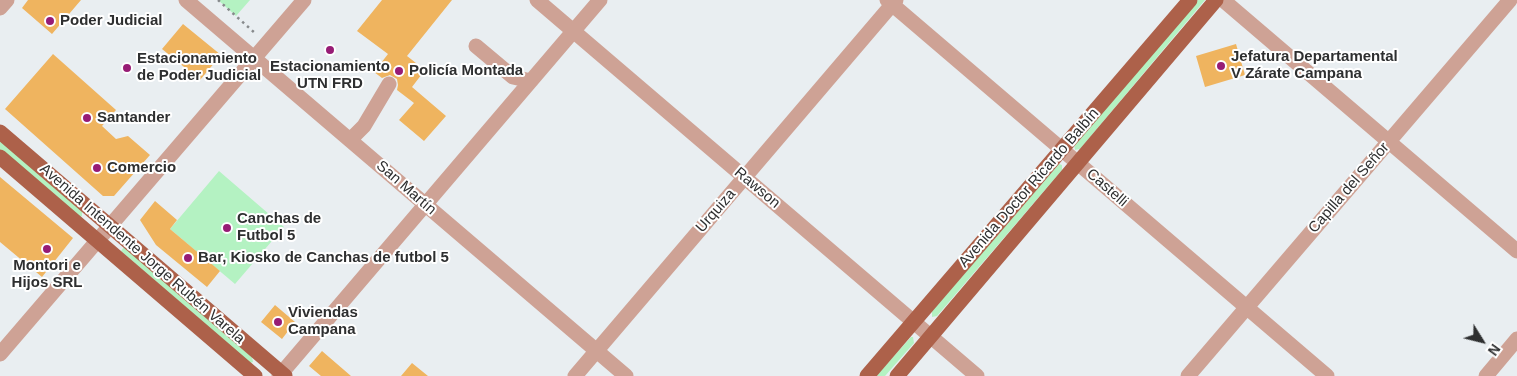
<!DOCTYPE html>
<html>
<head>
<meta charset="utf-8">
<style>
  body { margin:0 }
  #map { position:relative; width:1517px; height:376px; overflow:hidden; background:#e9eef1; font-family:Arial,sans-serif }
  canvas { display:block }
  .north { position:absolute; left:1457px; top:316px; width:50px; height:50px; -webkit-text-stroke:4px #fff; paint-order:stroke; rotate:126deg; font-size:14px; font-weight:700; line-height:20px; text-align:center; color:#2e2f30 }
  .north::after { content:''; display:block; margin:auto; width:18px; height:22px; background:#2e2f30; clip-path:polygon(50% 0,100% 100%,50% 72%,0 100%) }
</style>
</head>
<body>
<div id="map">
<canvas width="1517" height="376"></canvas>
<div class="north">N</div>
</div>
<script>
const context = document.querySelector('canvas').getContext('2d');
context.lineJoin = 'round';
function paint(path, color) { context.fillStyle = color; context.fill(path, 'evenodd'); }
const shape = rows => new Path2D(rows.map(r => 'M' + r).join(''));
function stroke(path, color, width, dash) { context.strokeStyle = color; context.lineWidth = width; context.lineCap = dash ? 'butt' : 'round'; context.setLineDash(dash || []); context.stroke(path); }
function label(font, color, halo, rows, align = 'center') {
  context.font = font + ' Arial,sans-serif'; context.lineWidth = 4; context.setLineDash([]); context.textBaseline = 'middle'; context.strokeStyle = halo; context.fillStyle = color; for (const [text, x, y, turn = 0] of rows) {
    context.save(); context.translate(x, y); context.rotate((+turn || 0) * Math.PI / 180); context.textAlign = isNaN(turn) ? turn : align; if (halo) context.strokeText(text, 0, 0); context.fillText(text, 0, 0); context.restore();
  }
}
paint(shape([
  [218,0,250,0,236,16],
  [1198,0,1205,0,1080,149,1075,150,1074,144],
  [0,140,82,211,82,216,80,217,0,150],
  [1059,164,1062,165,1062,170,937,316,932,317,932,311],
  [219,171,284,227,235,284,170,229],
  [124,247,252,357,253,362,250,363,121,251],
  [911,337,913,337,914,343,885,376,876,376]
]), '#b4f2c2');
paint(shape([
  [28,0,81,0,52,34,22,8],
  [382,0,452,0,407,56,425,70,412,87,446,116,424,141,399,120,414,103,397,90,398,85,397,79,390,75,382,78,374,72,388,54,357,31],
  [183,24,221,55,200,80,162,49],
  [1236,44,1245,75,1205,87,1196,56],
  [53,54,116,110,102,126,116,139,128,136,150,155,114,196,103,196,5,109],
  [0,177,73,238,42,277,0,242],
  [155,201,177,220,170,229,220,271,207,287,156,245,140,220],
  [275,305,295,322,282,339,261,322],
  [322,351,351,376,321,376,309,366],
  [412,363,428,376,401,376]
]), '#efb45f');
stroke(shape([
  [218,0,256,34]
]), '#878a8c', 2.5, [2.5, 4]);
stroke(shape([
  [186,0,626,376],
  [537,0,977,376],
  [887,0,1327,376],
  [1223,0,1517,251],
  [0,8,7,0],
  [476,46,513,77,531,81],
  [350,140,364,126,389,84],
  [0,354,304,0],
  [279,376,600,0],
  [575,376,896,0],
  [1188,376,1510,0],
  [1486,376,1517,339]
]), '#cea295', 15);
stroke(shape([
  [0,132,285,376],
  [0,157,255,376],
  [867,376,1190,0],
  [897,376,1216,0]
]), '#ad614a', 15);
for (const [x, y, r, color] of [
  [50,21,5,"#971c75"],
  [330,50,5,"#971c75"],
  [1221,66,5,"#971c75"],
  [127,68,5,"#971c75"],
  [399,71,5,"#971c75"],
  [87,118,5,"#971c75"],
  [97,168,5,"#971c75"],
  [227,228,5,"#971c75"],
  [47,249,5,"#971c75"],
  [188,258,5,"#971c75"],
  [278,322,5,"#971c75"]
]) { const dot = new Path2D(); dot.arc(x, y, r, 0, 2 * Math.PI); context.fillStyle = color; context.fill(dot); stroke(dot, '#fff', 2); }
label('bold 15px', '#2e2f30', '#fff', [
  ["Poder Judicial",60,21],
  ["Jefatura Departamental",1231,57],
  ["V Zárate Campana",1231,74],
  ["Estacionamiento",137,59],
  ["de Poder Judicial",137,76],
  ["Estacionamiento",330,67,"center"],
  ["UTN FRD",330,84,"center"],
  ["Policía Montada",409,71],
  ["Santander",97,118],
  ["Comercio",107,168],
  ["Canchas de",237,219],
  ["Futbol 5",237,236],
  ["Bar, Kiosko de Canchas de futbol 5",198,258],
  ["Montori e",47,266,"center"],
  ["Hijos SRL",47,283,"center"],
  ["Viviendas",288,313],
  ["Campana",288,330]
], 'left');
label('15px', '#2e2f30', '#fff', [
  ["San Martín",406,188,41],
  ["Rawson",757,188,40],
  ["Avenida Doctor Ricardo Balbín",1029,188,-49],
  ["Castelli",1107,188,41],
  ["Capilla del Señor",1349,188,-49],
  ["Urquiza",716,211,-49],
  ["Avenida Intendente Jorge Rubén Varela",142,254,41]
]);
</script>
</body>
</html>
